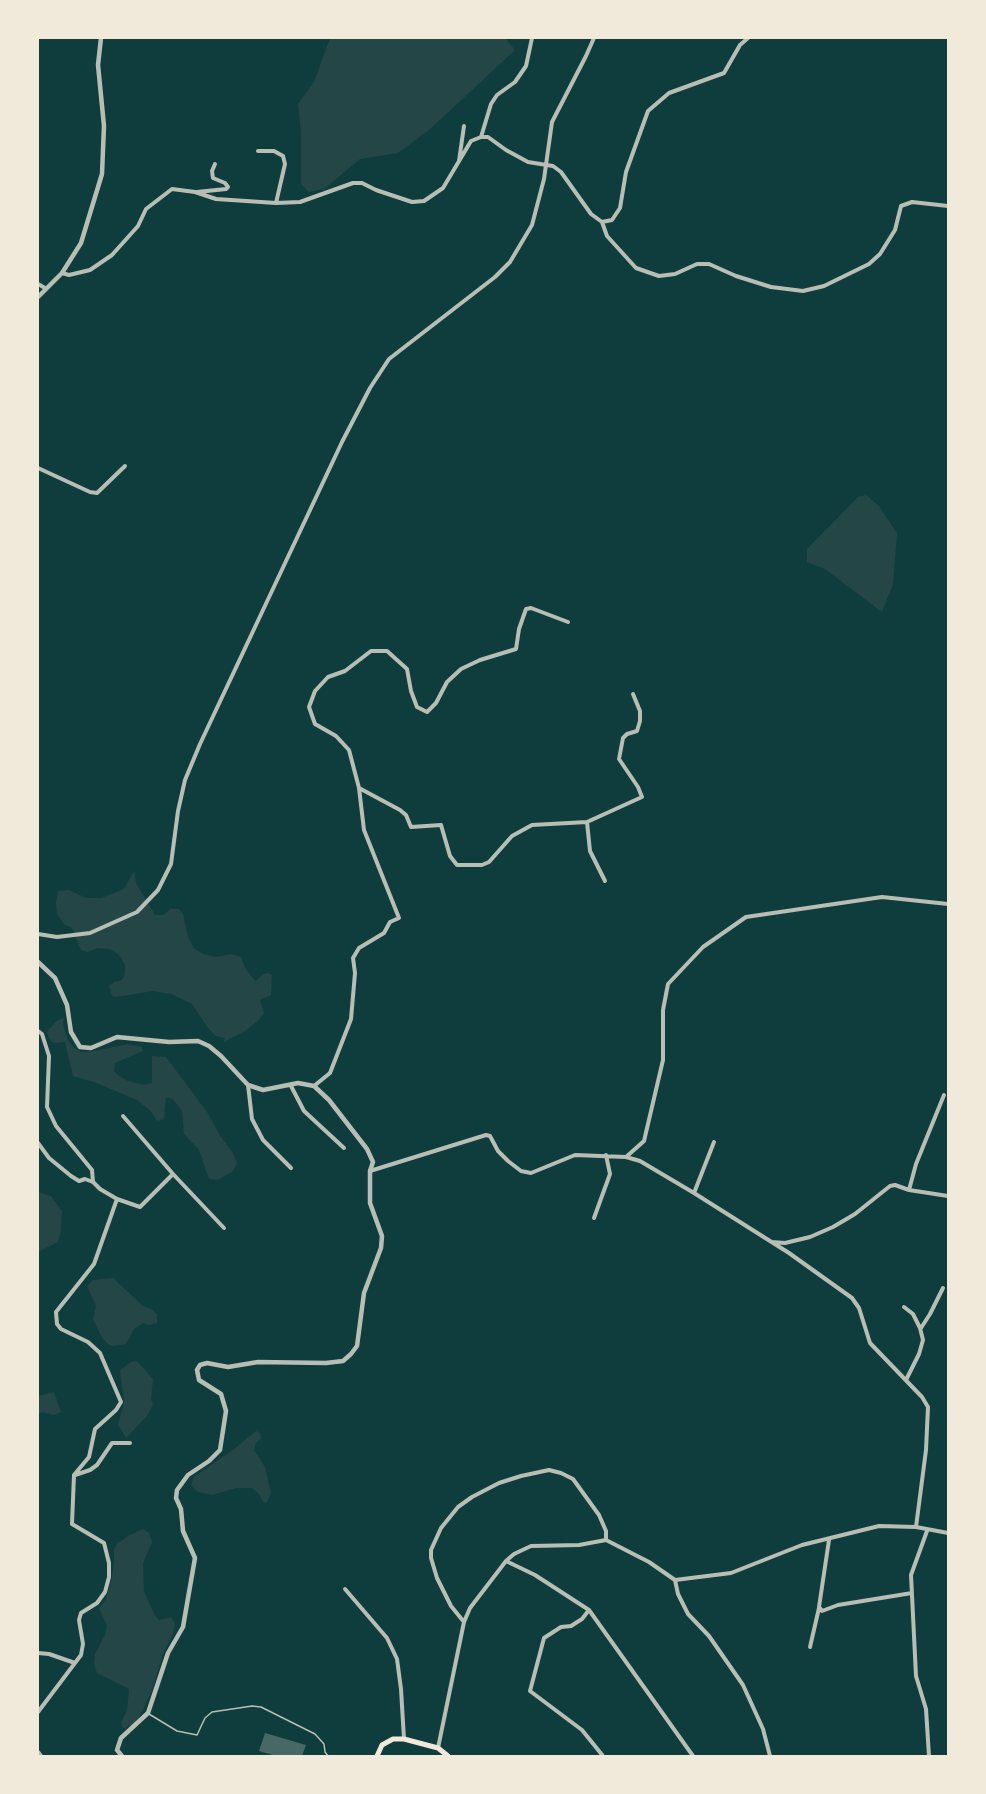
<!DOCTYPE html>
<html>
<head>
<meta charset="utf-8">
<style>
  body { margin:0 }
  #map { position:relative; width:986px; height:1794px; overflow:hidden; background:#0f3d3e; font-family:Cabin,sans-serif }
  canvas { display:block }
  .frame { position:absolute; inset:0; border:39px solid #f1e9da; pointer-events:none }
</style>
</head>
<body>
<div id="map">
<canvas width="986" height="1794"></canvas>
<div class="frame"></div>
</div>
<script>
const context = document.querySelector('canvas').getContext('2d');
context.lineJoin = 'round';
function paint(path, color) { context.fillStyle = color; context.fill(path, 'evenodd'); }
const shape = rows => new Path2D(rows.map(r => 'M' + r).join(''));
function stroke(path, color, width, dash) { context.strokeStyle = color; context.lineWidth = width; context.lineCap = dash ? 'butt' : 'round'; context.setLineDash(dash || []); context.stroke(path); }
paint(shape([
  [330,38,505,38,515,50,428,131,398,153,360,159,324,189,309,192,301,184,301,132,298,104,314,82],
  [866,495,879,506,897,533,893,584,882,612,825,569,807,562,807,549,858,497],
  [134,871,136,883,155,915,164,915,170,909,179,909,183,914,188,937,194,948,203,954,216,957,231,954,241,957,245,968,255,981,264,974,268,973,272,975,271,995,260,1000,264,1013,259,1020,245,1031,224,1042,225,1038,216,1036,208,1028,192,1004,171,994,153,991,123,996,113,997,112,995,109,986,114,982,122,980,125,974,125,965,119,955,110,949,97,948,88,952,81,950,72,928,64,924,57,914,56,902,58,891,69,890,86,898,101,898,124,889],
  [64,1018,63,1024,68,1040,73,1047,81,1052,94,1051,128,1044,142,1047,143,1051,115,1063,114,1071,119,1076,128,1081,144,1085,152,1083,152,1056,166,1057,207,1112,221,1137,233,1153,237,1163,233,1171,218,1180,209,1179,199,1150,184,1134,182,1111,173,1099,166,1097,164,1119,157,1121,151,1111,137,1100,94,1082,73,1076,65,1042,54,1043,49,1038,47,1031,58,1020],
  [38,1192,51,1196,62,1211,61,1231,58,1242,38,1252],
  [113,1278,143,1306,151,1309,157,1314,157,1323,150,1325,143,1323,134,1329,126,1344,113,1346,108,1344,102,1338,93,1319,96,1306,87,1286,93,1280],
  [137,1361,153,1379,151,1399,153,1405,147,1416,126,1438,118,1424,124,1403,120,1370,131,1362],
  [54,1392,61,1412,54,1415,42,1412,38,1414,38,1396],
  [256,1431,260,1433,261,1438,256,1443,254,1450,265,1467,271,1493,267,1502,264,1503,258,1493,252,1488,236,1488,212,1495,198,1492,191,1485,194,1477,234,1449],
  [143,1529,149,1533,152,1542,143,1563,144,1591,155,1616,159,1620,171,1617,175,1623,173,1634,163,1654,152,1691,139,1717,133,1724,123,1729,121,1723,127,1710,129,1689,97,1673,94,1664,95,1654,105,1635,107,1626,99,1608,106,1599,112,1578,114,1562,114,1550,117,1544,128,1536]
]), '#244646');
paint(shape([
  [265,1733,306,1745,302,1756,276,1756,259,1751]
]), '#486865');
stroke(shape([
  [149,1714,177,1731,197,1735,205,1718,212,1712,252,1706,261,1707,315,1734,324,1744,325,1752,328,1756]
]), '#b8beb3', 1.5);
stroke(shape([
  [481,137,491,104,497,95,515,82,526,66,532,38],
  [258,151,274,151,283,156,285,164,276,203],
  [459,161,464,126],
  [197,192,226,189,228,187,225,183,213,178,212,171,215,164],
  [602,222,607,236,636,268,659,276,675,274,697,264,709,264,736,276,771,287,803,291,824,286,869,264,880,254,895,230,901,206,912,202,948,206],
  [62,273,69,275,90,270,112,255,138,226,146,209,172,189,195,192,216,199,276,203,300,202,353,183,362,183,376,190,412,202,424,201,443,188,471,141,481,137,488,137,506,150,528,162,553,166,561,172,591,214,602,222,612,220,620,208,626,172,648,111,669,93,724,73,740,45,748,38],
  [38,284,45,288],
  [38,468,90,492,97,493,125,466],
  [359,788,400,810,406,815,411,827,441,825,450,856,457,865,482,865,489,862,512,836,532,825,587,822,590,851,605,881],
  [587,822,642,797,638,787,619,759,623,738,627,734,637,731,640,721,640,711,633,694],
  [38,934,57,937,90,933,137,912,158,890,171,864,178,811,185,780,200,744,342,442,370,388,389,359,495,277,510,262,532,225,544,179,552,122,586,56,594,38],
  [38,1031,42,1034,49,1056,47,1107,56,1126,92,1170,93,1182],
  [248,1085,252,1119,263,1140,291,1168],
  [291,1086,304,1111,344,1148],
  [314,1086,330,1073,351,1019,355,973,353,958,359,948,384,933,390,922,399,918,364,830,359,788,349,750,336,736,315,724,309,707,315,691,328,677,345,671,371,651,387,651,407,669,411,691,417,707,427,712,436,703,447,682,461,669,480,660,516,649,519,629,526,609,531,608,568,622],
  [123,1116,173,1174,224,1228],
  [38,1143,49,1158,71,1176,79,1181,85,1179,93,1182,100,1189,117,1199,94,1264,56,1312,57,1324,61,1329,88,1342,100,1353,121,1402,116,1410,95,1429,89,1457,74,1475,72,1524,104,1543,109,1563,109,1577,105,1592,97,1603,81,1613,79,1620,83,1644,81,1655,38,1712],
  [626,1157,644,1141,663,1060,663,1010,668,984,703,947,746,917,882,897,948,904],
  [370,1171,486,1135,490,1136,498,1151,508,1161,521,1171,531,1173,575,1155,626,1157,640,1161,694,1193,789,1253,852,1298,859,1308,870,1343,922,1397,928,1407,926,1450,916,1527],
  [909,1190,916,1164,944,1095],
  [694,1193,714,1142],
  [117,1199,140,1207,173,1174],
  [594,1218,610,1174,606,1155],
  [772,1242,785,1243,810,1237,833,1227,855,1214,890,1186,895,1185,909,1190,948,1196],
  [904,1307,913,1314,920,1328,923,1340,919,1354,906,1380],
  [921,1328,930,1314,943,1288],
  [75,1475,90,1470,97,1465,112,1443,130,1443],
  [927,1531,911,1575,916,1676,926,1709,929,1756],
  [829,1540,819,1607,822,1611,838,1605,912,1593],
  [506,1561,535,1575,589,1610,693,1756],
  [675,1580,678,1594,688,1614,709,1636,743,1685,763,1729,770,1756],
  [345,1589,387,1638,397,1659,401,1689,404,1739],
  [589,1610,582,1619,571,1626,561,1627,544,1638,530,1691,582,1730,603,1756],
  [464,1622,451,1606,437,1578,431,1558,431,1550,441,1528,458,1507,472,1497,499,1483,521,1476,549,1470,561,1473,573,1479,599,1515,606,1531,606,1540],
  [810,1647,819,1608],
  [38,1653,49,1654,75,1663],
  [438,1748,464,1622,470,1608,506,1561,514,1554,531,1546,579,1545,606,1540,649,1562,675,1580,731,1573,802,1545,879,1526,916,1527,948,1533],
  [38,1752,41,1756]
]), '#b8beb3', 4);
stroke(shape([
  [38,297,62,273,81,243,102,174,104,126,98,65,101,38],
  [38,962,55,978,67,1005,71,1032,80,1047,91,1048,117,1037,169,1042,198,1041,209,1046,221,1056,248,1085,263,1090,298,1083,314,1086,329,1100,367,1149,373,1162,370,1171,370,1203,382,1236,381,1248,364,1293,357,1346,351,1354,343,1361,326,1363,258,1362,228,1367,207,1363,200,1365,197,1370,199,1380,221,1394,226,1411,220,1450,209,1461,188,1475,177,1490,176,1498,181,1509,183,1531,195,1558,183,1627,168,1653,148,1713,121,1738,117,1750,122,1756]
]), '#b8beb3', 4.5);
stroke(shape([
  [377,1756,382,1745,393,1739,404,1739,438,1748,448,1756]
]), '#f1e9da', 5);
</script>
</body>
</html>
